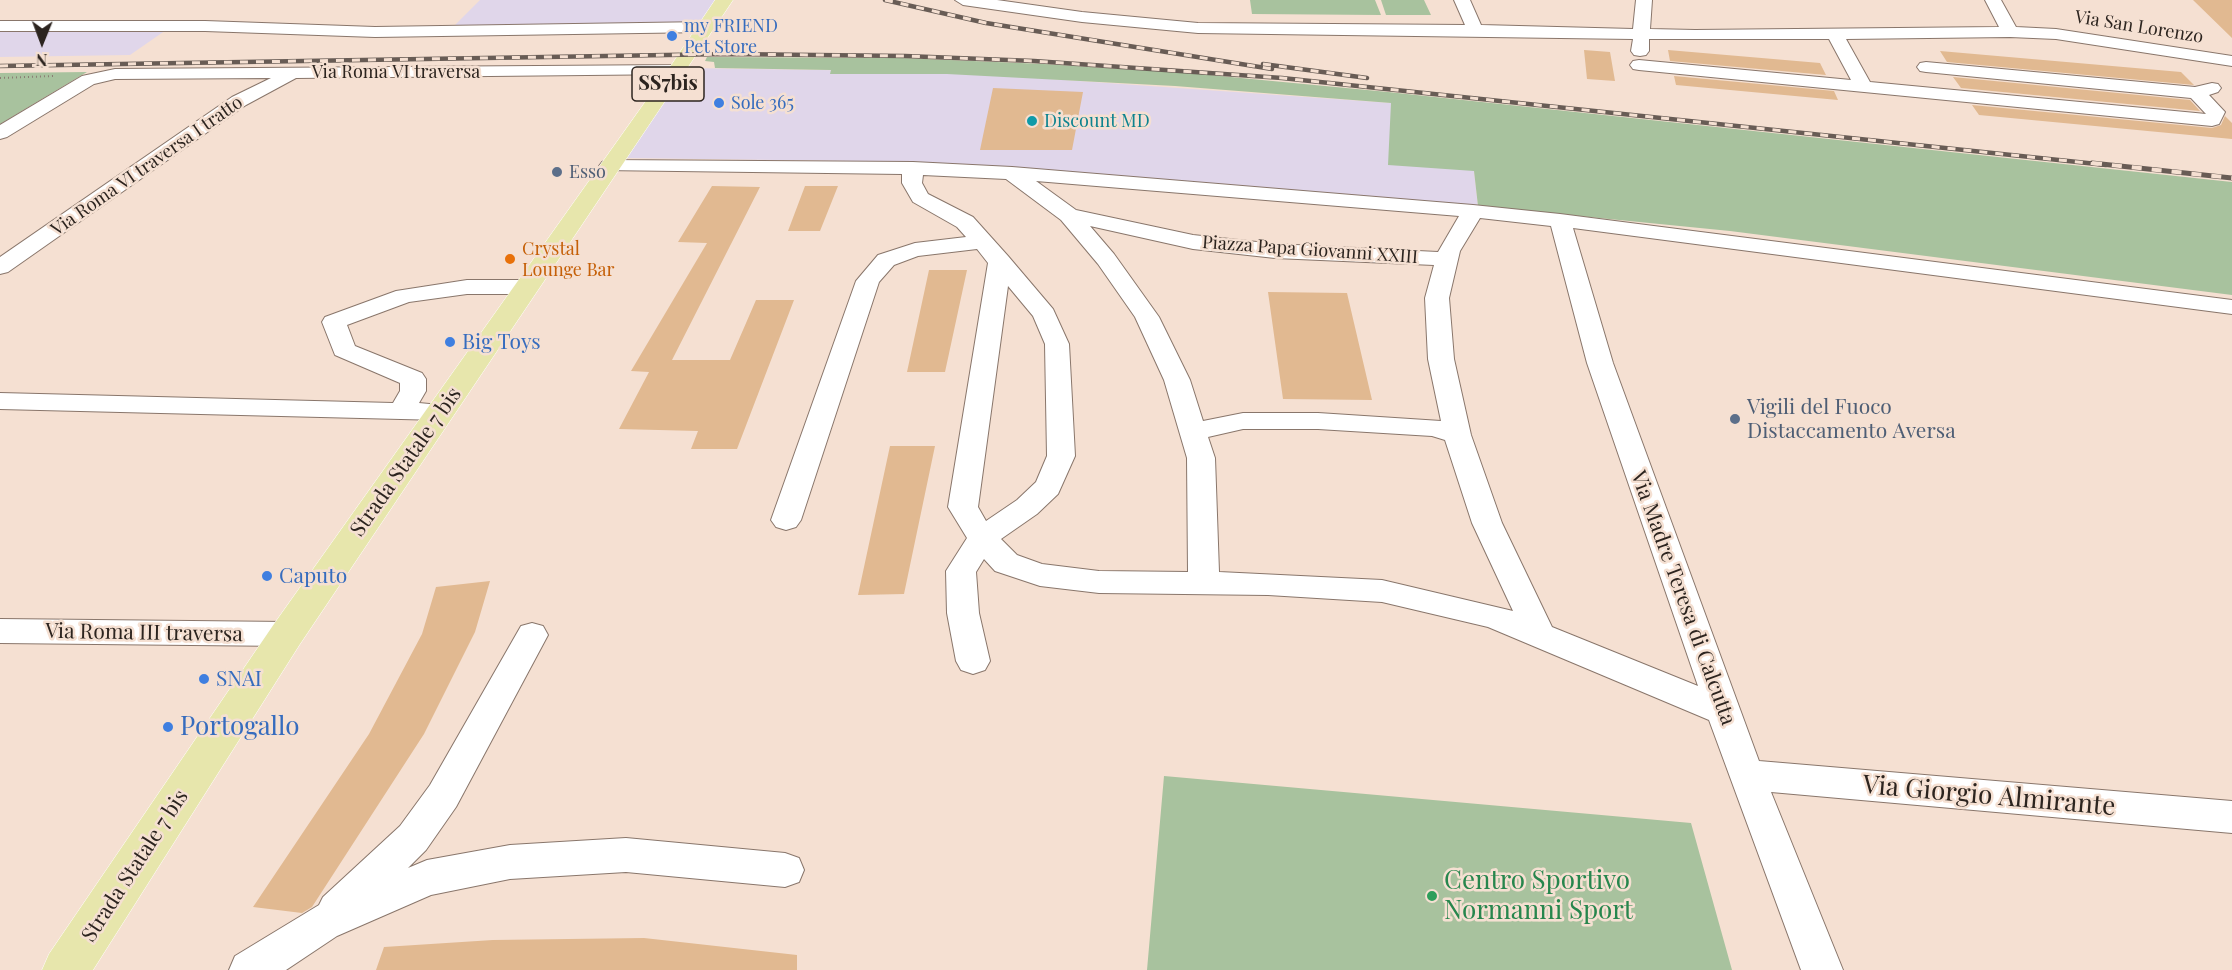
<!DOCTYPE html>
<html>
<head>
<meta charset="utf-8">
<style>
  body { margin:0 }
  #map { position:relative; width:2232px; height:970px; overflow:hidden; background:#f5e0d2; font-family:"Playfair Display",serif }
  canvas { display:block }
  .north { position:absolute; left:12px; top:12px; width:60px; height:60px; -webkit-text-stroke:4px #f5e0d2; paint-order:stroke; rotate:181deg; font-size:16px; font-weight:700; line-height:24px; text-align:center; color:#2c241f }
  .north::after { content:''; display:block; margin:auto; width:21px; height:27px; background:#2c241f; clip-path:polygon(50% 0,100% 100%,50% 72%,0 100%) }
</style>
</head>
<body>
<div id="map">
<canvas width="2232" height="970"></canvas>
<div class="north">N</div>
</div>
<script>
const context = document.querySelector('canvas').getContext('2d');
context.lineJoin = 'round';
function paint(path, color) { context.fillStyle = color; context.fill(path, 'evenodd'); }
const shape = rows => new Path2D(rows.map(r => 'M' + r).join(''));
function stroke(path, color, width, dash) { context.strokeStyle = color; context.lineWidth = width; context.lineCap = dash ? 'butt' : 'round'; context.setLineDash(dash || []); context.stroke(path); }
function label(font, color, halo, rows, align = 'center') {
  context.font = font + ' "Playfair Display",serif'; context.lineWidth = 5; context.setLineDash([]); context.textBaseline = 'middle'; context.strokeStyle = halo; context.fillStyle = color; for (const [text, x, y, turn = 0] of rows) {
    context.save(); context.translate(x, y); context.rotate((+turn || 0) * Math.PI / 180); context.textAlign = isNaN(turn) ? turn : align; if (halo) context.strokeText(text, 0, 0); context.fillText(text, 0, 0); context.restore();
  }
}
paint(shape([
  [480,0,718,0,702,25,451,29],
  [0,28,169,28,130,55,0,57],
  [688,68,951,72,1391,103,1474,171,1478,206,926,162,624,158]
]), '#e0d6ea');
paint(shape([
  [1250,0,1375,0,1381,15,1252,14],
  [1381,0,1424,0,1431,15,1386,15],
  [707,57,902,58,1044,64,1199,74,1388,92,2232,182,2232,295,1730,231,1478,206,1474,171,1388,165,1391,103,1175,86,947,74,830,74,831,70,715,68,714,62,705,61],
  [87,72,0,124,0,73],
  [1164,776,1691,823,1732,970,1147,970]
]), '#a8c29e');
paint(shape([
  [2193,0,2232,0,2232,38],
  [1584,50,1610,52,1615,81,1587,79],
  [1668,50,1820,63,1826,75,1670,61],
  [1940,51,2181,72,2194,85,1947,62],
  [1674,76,1834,91,1838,100,1676,85],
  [1953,77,2190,100,2200,111,1961,88],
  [993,88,1083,92,1072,150,980,150],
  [1972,105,2212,128,2221,125,2225,116,2232,123,2232,139,1979,115],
  [712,186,760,187,672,360,730,360,756,300,794,300,737,449,691,449,698,431,619,429,649,372,631,371,707,243,678,242],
  [805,186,838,186,820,231,788,231],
  [929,270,967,270,945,372,907,372],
  [1268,292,1347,293,1372,400,1283,399],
  [890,446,935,446,904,594,858,595],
  [490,581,475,632,424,734,312,907,302,913,253,907,369,734,422,634,436,587],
  [644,938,797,955,797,970,376,970,384,947,493,940]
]), '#e1b991');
const minor = shape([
  [955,0,997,0,1082,12,1198,23,1465,25,1454,0,1470,0,1481,25,1633,29,1636,0,1652,0,1650,29,1695,30,1999,27,1985,0,2001,0,2016,27,2056,29,2232,56,2232,66,2056,39,2010,37,1846,39,1870,82,2206,114,2191,98,1926,72,1920,71,1917,67,1920,63,1926,62,2195,87,2212,83,2218,84,2221,88,2218,92,2209,95,2225,112,2219,124,2212,126,1639,70,1633,69,1630,65,1633,61,1639,60,1851,80,1829,39,1649,39,1649,51,1646,55,1640,56,1634,55,1631,51,1633,39,1198,33,1082,22,963,5,955,0],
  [0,21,205,21,375,27,707,22,715,27,707,32,375,37,205,31,0,31,0,21],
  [678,65,684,66,687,70,684,74,296,78,246,105,8,272,0,274,0,257,232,97,271,78,115,79,94,84,7,137,0,139,0,125,82,76,115,69,678,65],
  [609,160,913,162,1012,167,1473,205,1560,214,2232,300,2232,314,1573,228,1613,363,1759,761,2232,801,2232,833,1771,792,1843,970,1801,970,1709,720,1488,627,1382,602,1268,595,1099,593,1040,586,995,571,984,559,976,572,979,613,990,661,985,670,973,674,961,670,956,661,947,613,946,571,967,538,948,507,988,263,977,249,918,256,894,265,879,282,801,520,796,527,786,530,776,527,771,520,856,281,878,255,915,243,966,237,957,227,913,202,902,183,902,174,602,170,599,166,602,162,609,160],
  [923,175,1006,179,1061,220,1098,264,1135,317,1164,380,1187,458,1188,572,1099,571,1042,564,1017,555,1001,539,1037,514,1058,494,1075,456,1069,344,1053,309,1008,256,973,217,928,194,922,183,923,175],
  [1036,181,1459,216,1438,252,1275,244,1193,235,1076,210,1036,181],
  [1480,218,1551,226,1587,363,1698,686,1552,627,1502,523,1471,435,1454,359,1449,298,1460,251,1480,218],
  [1090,226,1193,249,1275,258,1434,265,1425,298,1428,359,1441,421,1318,413,1243,413,1203,421,1190,380,1159,317,1114,254,1090,226],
  [1008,286,1033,316,1045,344,1047,456,1036,482,1017,500,986,521,978,507,1008,286],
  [1243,429,1318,429,1432,436,1445,440,1472,523,1513,611,1382,580,1219,572,1215,458,1208,437,1243,429],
  [467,280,526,280,534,282,538,287,534,292,526,294,467,294,409,302,347,325,355,346,422,373,426,379,426,391,419,403,450,406,454,412,450,418,441,420,0,409,0,393,393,403,400,391,400,383,335,355,322,322,325,317,396,291,467,280],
  [0,619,287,622,298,625,303,634,298,643,287,646,0,643,0,619],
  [532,623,543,626,548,635,456,807,426,850,408,868,427,860,510,845,626,838,785,853,799,858,804,870,799,882,785,887,626,872,510,879,431,895,337,936,286,970,229,970,235,956,319,905,323,897,400,826,430,785,521,626,532,623]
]);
const major = shape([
  [715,0,733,0,300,644,93,970,42,970,49,954,274,624,670,67,715,0]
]);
stroke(minor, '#89766b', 2);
stroke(major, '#fff', 1);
stroke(shape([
  [0,78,54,76]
]), '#8a7c73', 2, [1, 3]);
paint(minor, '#fff');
paint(major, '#e7e6ac');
const railFar1 = shape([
  [885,0,986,23,1272,69],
  [1263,64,1367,78],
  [0,66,727,54,905,56,1034,61,1282,78,2106,165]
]);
const rail = shape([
  [2092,163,2232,178]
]);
stroke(railFar1, '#685c55', 4.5);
stroke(rail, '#685c55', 5);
stroke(railFar1, '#f5e0d2', 3, [8]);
stroke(rail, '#f5e0d2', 4, [10]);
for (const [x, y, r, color] of [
  [672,36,6,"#3f7fe0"],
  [719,103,6,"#3f7fe0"],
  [1032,121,6,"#0f9aa8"],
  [557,172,6,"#5c6f8a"],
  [510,259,6,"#e8710a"],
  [450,342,6,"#3f7fe0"],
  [1735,419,6,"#5c6f8a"],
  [267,576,6,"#3f7fe0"],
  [204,679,6,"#3f7fe0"],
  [168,727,6,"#3f7fe0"],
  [1432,896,6,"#2e9e5b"]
]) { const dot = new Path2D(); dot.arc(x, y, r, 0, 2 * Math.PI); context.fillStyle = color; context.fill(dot); stroke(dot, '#f5e0d2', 2); }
label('18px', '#366cbe', '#f5e0d2', [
  ["my FRIEND",684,26],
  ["Pet Store",684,47],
  ["Sole 365",731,103]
], 'left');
label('18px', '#2c241f', '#f5e0d2', [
  ["Via San Lorenzo",2139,27,9],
  ["Via Roma VI traversa",396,72],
  ["Via Roma VI traversa I tratto",147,166,-35],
  ["Piazza Papa Giovanni XXIII",1310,250,4]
]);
label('18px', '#0d838f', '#f5e0d2', [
  ["Discount MD",1044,121]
], 'left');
label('18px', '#4e5e75', '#f5e0d2', [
  ["Esso",569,172]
], 'left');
label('18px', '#c56008', '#f5e0d2', [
  ["Crystal",522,249],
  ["Lounge Bar",522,270]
], 'left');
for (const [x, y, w] of [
  [668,84,72]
]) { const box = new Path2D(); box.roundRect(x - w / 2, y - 17, w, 34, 4.5); context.fillStyle = '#f5e0d2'; context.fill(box); stroke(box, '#2c241f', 1.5); }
label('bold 20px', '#2c241f', null, [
  ["SS7bis",668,84]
]);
label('21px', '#366cbe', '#f5e0d2', [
  ["Big Toys",462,342],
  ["Caputo",279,576],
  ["SNAI",216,679]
], 'left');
label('21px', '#4e5e75', '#f5e0d2', [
  ["Vigili del Fuoco",1747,407],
  ["Distaccamento Aversa",1747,431]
], 'left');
label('21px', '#2c241f', '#f5e0d2', [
  ["Strada Statale 7 bis",406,462,-55],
  ["Via Madre Teresa di Calcutta",1683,598,70],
  ["Via Roma III traversa",144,633,1],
  ["Strada Statale 7 bis",135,866,-57]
]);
label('26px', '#366cbe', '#f5e0d2', [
  ["Portogallo",180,727]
], 'left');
label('26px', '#2c241f', '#f5e0d2', [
  ["Via Giorgio Almirante",1989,796,5]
]);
label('26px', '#27864d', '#f5e0d2', [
  ["Centro Sportivo",1444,881],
  ["Normanni Sport",1444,911]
], 'left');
</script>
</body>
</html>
